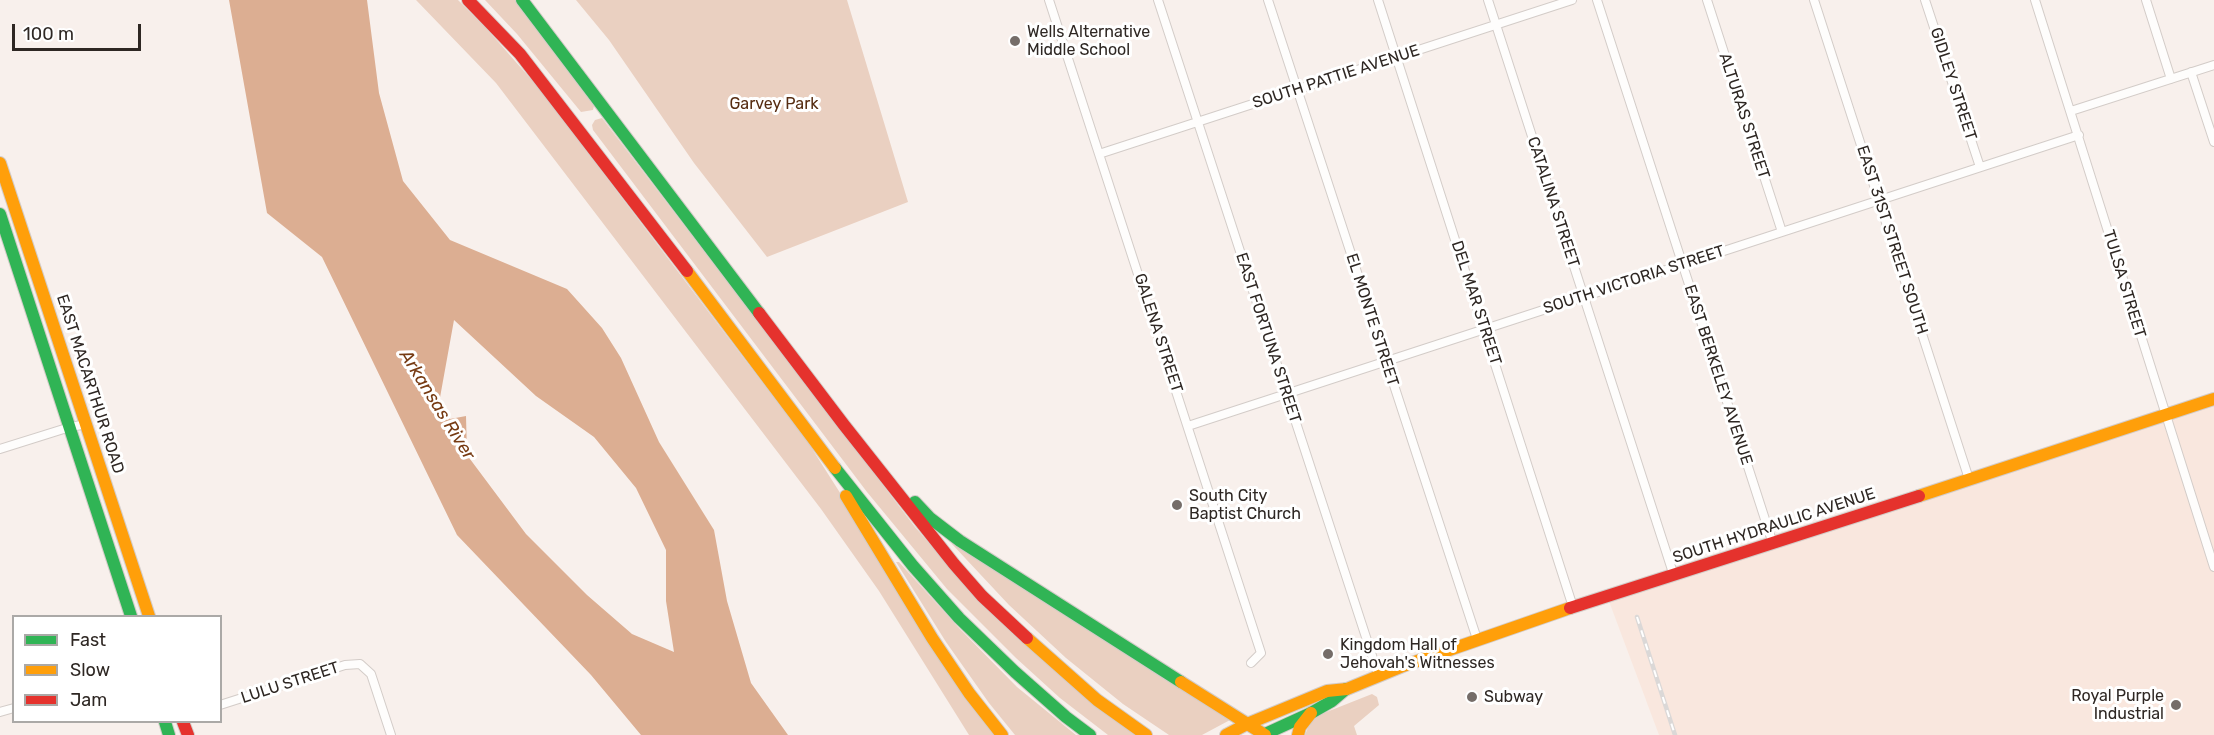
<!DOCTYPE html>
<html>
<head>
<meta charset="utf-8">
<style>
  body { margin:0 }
  #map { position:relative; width:2214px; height:735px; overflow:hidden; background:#f8f0ec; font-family:Rubik,sans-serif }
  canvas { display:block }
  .legend { position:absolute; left:12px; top:615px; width:210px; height:108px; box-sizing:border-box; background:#fff; border:2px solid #aba9a7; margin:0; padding:8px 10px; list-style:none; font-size:18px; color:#2e2723 }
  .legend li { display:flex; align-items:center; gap:12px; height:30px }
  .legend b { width:30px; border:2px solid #aba9a7 }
  .scale { position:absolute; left:12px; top:24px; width:129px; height:27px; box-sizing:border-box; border:3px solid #2e2723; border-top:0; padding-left:8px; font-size:18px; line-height:21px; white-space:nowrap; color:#2e2723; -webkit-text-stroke:4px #fff; paint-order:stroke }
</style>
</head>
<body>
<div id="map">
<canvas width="2214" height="735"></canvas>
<ul class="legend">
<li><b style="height:8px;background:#30b455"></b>Fast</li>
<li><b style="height:8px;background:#ff9f0a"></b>Slow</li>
<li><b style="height:8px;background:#e5322d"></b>Jam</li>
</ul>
<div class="scale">100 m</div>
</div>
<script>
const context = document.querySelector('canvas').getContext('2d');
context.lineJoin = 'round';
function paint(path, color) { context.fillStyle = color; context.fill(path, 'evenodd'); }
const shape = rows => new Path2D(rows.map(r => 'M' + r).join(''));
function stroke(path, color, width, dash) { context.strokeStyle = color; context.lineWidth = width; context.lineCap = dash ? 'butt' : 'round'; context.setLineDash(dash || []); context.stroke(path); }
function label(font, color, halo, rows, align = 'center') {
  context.font = font + ' Rubik,sans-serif'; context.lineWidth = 6; context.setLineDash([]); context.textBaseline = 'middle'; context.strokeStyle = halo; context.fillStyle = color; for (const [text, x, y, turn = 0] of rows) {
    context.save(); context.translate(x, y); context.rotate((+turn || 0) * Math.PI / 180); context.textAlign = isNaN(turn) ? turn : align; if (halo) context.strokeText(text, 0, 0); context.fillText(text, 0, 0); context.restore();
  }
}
paint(shape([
  [2214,399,2214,735,1659,735,1607,596]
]), '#f9e7de');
paint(shape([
  [416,0,458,0,486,28,537,86,809,444,994,735,969,735,879,591,821,509,496,83],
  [485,0,515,0,594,106,593,110,581,112,517,34],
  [576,0,847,0,908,202,767,257,694,163,609,40],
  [602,118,915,527,962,581,1135,735,1108,735,1060,698,1016,658,947,589,867,492,593,130,592,125,595,120],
  [951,543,1230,720,1202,735,1169,735,1123,704,1066,658,1009,605],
  [896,562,899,562,958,627,1017,687,1076,735,1015,735,989,703,946,642],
  [1372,694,1377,697,1379,705,1354,726,1357,735,1305,735,1309,725,1319,715]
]), '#ead0c1');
paint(shape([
  [229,0,367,0,379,93,403,181,450,240,567,289,602,328,621,358,659,442,714,530,727,601,751,683,788,735,641,735,591,675,457,535,322,257,267,213],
  [454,320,536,396,594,437,636,488,666,550,666,601,674,652,632,634,587,595,526,534,467,455,466,416,450,419,439,403]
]), '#dcae92');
const street = shape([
  [1049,0,1261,653,1251,663],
  [1158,0,1379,677],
  [1268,0,1477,639],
  [1378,0,1573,607],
  [1488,0,1674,576],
  [1597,0,1773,544],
  [1707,0,1782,232],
  [1814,0,1969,479],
  [1925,0,1980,167],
  [2035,0,2214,567],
  [2146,0,2171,79],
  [2191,72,2214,142],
  [2071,111,2214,65],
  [1099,154,1572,0],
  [1188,426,2079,135],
  [0,449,70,427,87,424],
  [220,705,345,665,360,664,371,674,391,735],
  [0,712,14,708]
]);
const fast = shape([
  [522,0,759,313],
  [0,214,131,616],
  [835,468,913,566,959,618,1015,672,1066,717,1090,735],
  [915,502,930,518,960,541,1181,682],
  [165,722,169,735],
  [1263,735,1311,713,1332,701,1346,689]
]);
const slow = shape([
  [0,163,149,616],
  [687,271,835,468],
  [846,496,932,638,969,693,1002,735],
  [1919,496,2214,399],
  [1027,638,1097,700,1146,735],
  [1181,682,1265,735],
  [1226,735,1247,724,1327,691,1347,689,1403,666,1570,608],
  [1298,735,1300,727,1311,713]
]);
const jam = shape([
  [468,0,520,54,687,271],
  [759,313,844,425,954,564,982,596,1027,638],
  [1570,608,1919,496],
  [183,722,188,735]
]);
stroke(street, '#d3ccc8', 10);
stroke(fast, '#d3ccc8', 14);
stroke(slow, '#d3ccc8', 14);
stroke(jam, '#d3ccc8', 14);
stroke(street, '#fefdfc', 8);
stroke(fast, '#30b455', 12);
stroke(slow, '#ff9f0a', 12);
stroke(jam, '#e5322d', 12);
const rail = shape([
  [1637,617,1675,735]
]);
stroke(rail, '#dbd8d7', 4.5);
stroke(rail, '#fff', 2, [7]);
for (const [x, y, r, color] of [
  [1015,41,6,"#756d69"],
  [1177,505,6,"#756d69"],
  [1328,654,6,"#756d69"],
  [1472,697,6,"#756d69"],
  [2176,705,6,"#756d69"]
]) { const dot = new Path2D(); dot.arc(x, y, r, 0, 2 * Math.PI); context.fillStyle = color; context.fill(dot); stroke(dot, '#fff', 2); }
label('16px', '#2e2723', '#fff', [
  ["Wells Alternative",1027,32],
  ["Middle School",1027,50],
  ["South City",1189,496],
  ["Baptist Church",1189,514],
  ["Kingdom Hall of",1340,645],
  ["Jehovah's Witnesses",1340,663],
  ["Royal Purple",2164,696,"right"],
  ["Industrial",2164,714,"right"],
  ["Subway",1484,697]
], 'left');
label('16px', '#2e2723', '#fff', [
  ["SOUTH PATTIE AVENUE",1336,77,-18],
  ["GIDLEY STREET",1953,84,72],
  ["ALTURAS STREET",1744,116,72],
  ["CATALINA STREET",1553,202,72],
  ["EAST 31ST STREET SOUTH",1892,240,72],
  ["SOUTH VICTORIA STREET",1634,280,-18],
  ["TULSA STREET",2124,284,73],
  ["DEL MAR STREET",1476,303,72],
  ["EL MONTE STREET",1372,320,72],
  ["GALENA STREET",1158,333,72],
  ["EAST FORTUNA STREET",1268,338,72],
  ["EAST BERKELEY AVENUE",1718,375,72],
  ["EAST MACARTHUR ROAD",90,384,72],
  ["SOUTH HYDRAULIC AVENUE",1774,526,-18],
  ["LULU STREET",290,683,-18]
]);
label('16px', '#562c11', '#fff', [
  ["Garvey Park",774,104]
]);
label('italic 18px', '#773b13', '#fff', [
  ["Arkansas River",437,405,58]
]);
</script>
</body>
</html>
